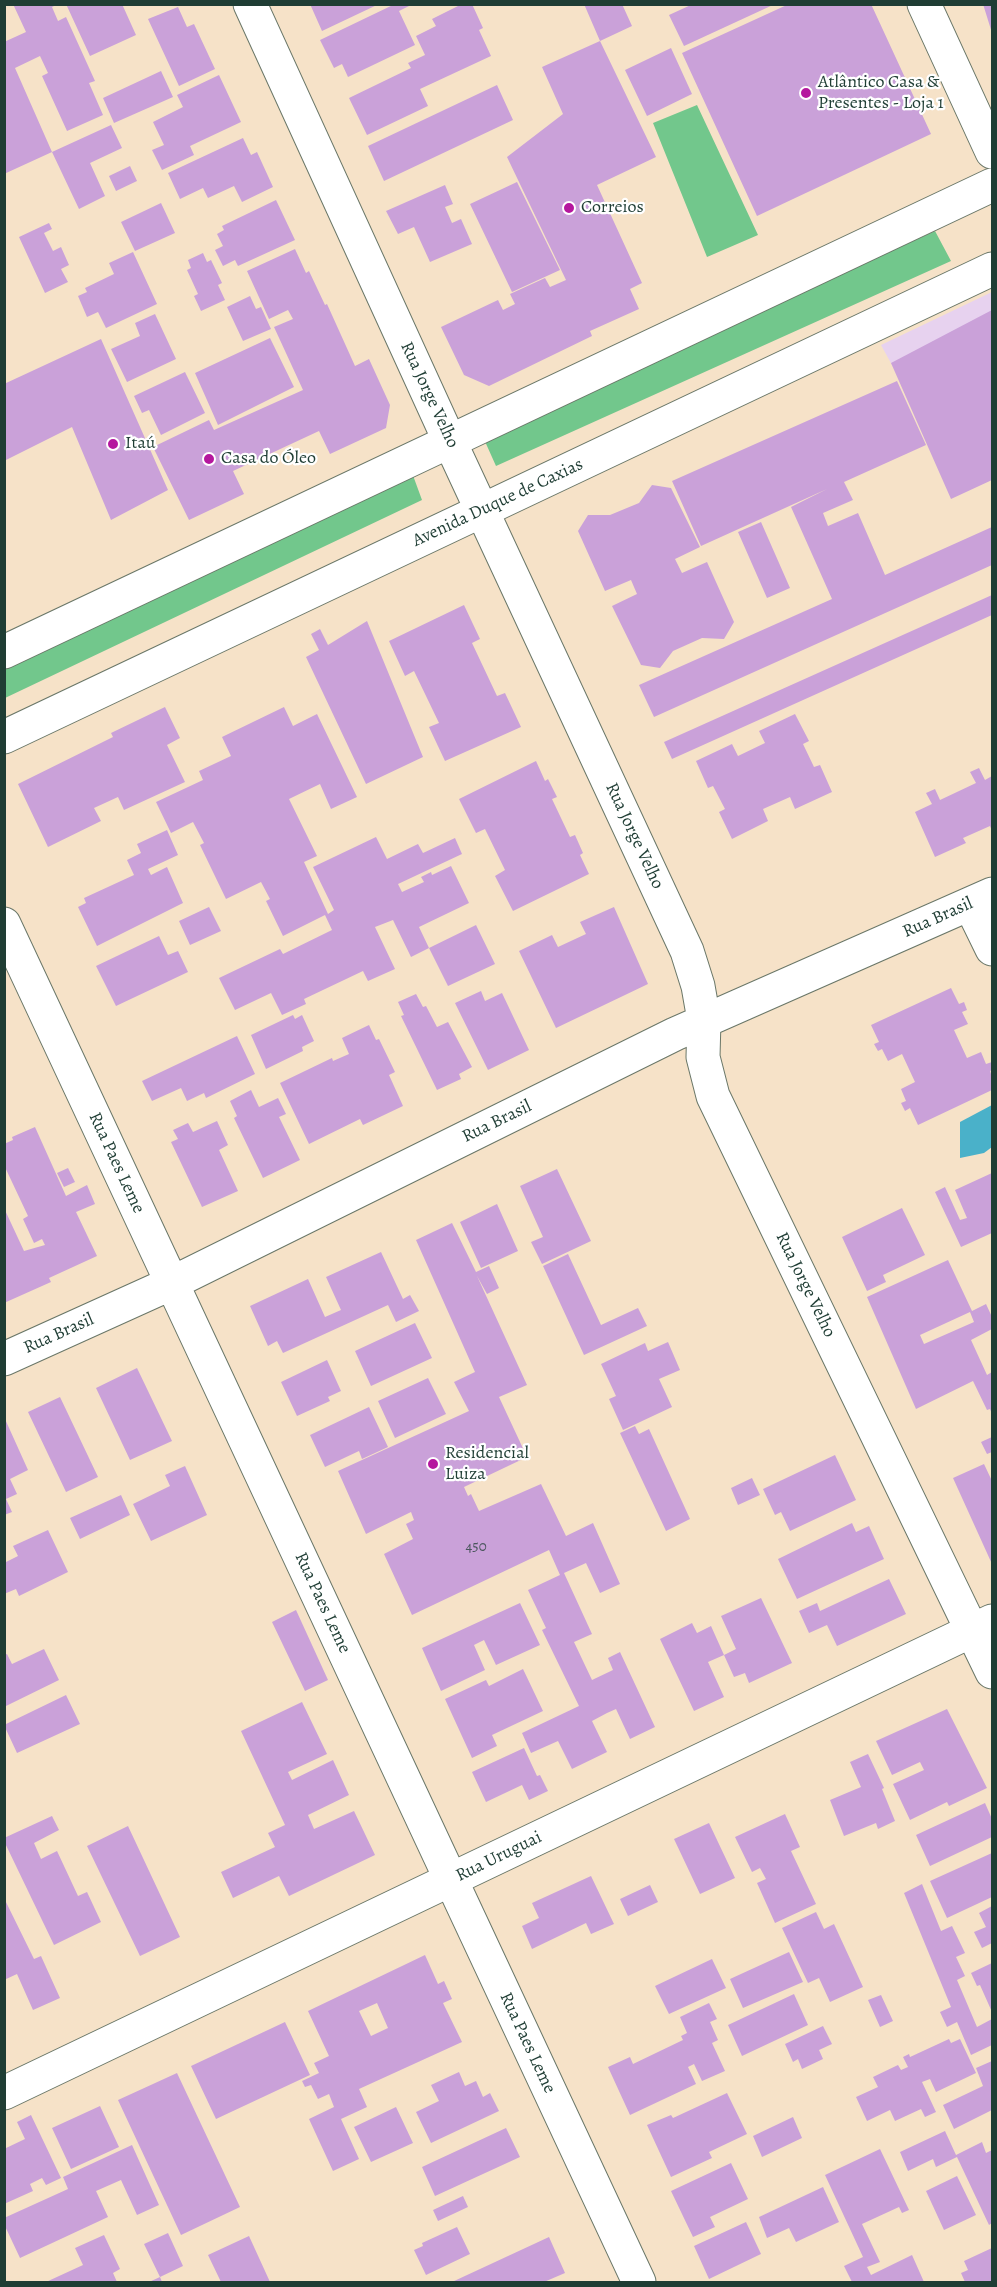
<!DOCTYPE html>
<html>
<head>
<meta charset="utf-8">
<style>
  body { margin:0 }
  #map { position:relative; width:997px; height:2287px; overflow:hidden; background:#f6e2c8; font-family:Alegreya,serif }
  canvas { display:block }
  .frame { position:absolute; inset:0; border:6px solid #1f3d34; pointer-events:none }
</style>
</head>
<body>
<div id="map">
<canvas width="997" height="2287"></canvas>
<div class="frame"></div>
</div>
<script>
const context = document.querySelector('canvas').getContext('2d');
context.lineJoin = 'round';
function paint(path, color) { context.fillStyle = color; context.fill(path, 'evenodd'); }
const shape = rows => new Path2D(rows.map(r => 'M' + r).join(''));
function stroke(path, color, width, dash) { context.strokeStyle = color; context.lineWidth = width; context.lineCap = dash ? 'butt' : 'round'; context.setLineDash(dash || []); context.stroke(path); }
function label(font, color, halo, rows, align = 'center') {
  context.font = font + ' Alegreya,serif'; context.lineWidth = 4.5; context.setLineDash([]); context.textBaseline = 'middle'; context.strokeStyle = halo; context.fillStyle = color; for (const [text, x, y, turn = 0] of rows) {
    context.save(); context.translate(x, y); context.rotate((+turn || 0) * Math.PI / 180); context.textAlign = isNaN(turn) ? turn : align; if (halo) context.strokeText(text, 0, 0); context.fillText(text, 0, 0); context.restore();
  }
}
paint(shape([
  [992,292,992,330,898,376,881,345]
]), '#e7d2ef');
paint(shape([
  [697,105,758,235,707,257,653,123],
  [935,231,951,261,496,466,483,437],
  [411,470,422,500,5,698,5,662]
]), '#72c78c');
paint(shape([
  [992,1105,992,1147,984,1153,960,1158,960,1122]
]), '#4ab1c9');
paint(shape([
  [13,4,58,4,52,7,58,21,66,17,95,81,89,83,103,115,67,131,42,76,48,73,40,56,15,68,52,152,111,125,122,148,90,163,105,196,79,209,52,152,4,174,4,42,26,32],
  [66,4,122,4,136,35,90,56],
  [310,4,379,4,322,31],
  [395,4,413,4,399,11,415,45,348,77,342,64,334,68,320,40],
  [462,4,472,4,483,28,479,30,491,56,420,89,428,106,367,135,349,98,411,68,408,63,425,55,416,36,436,26,432,19],
  [584,4,622,4,632,26,600,41,656,157,597,185,642,283,630,289,639,309,590,331,592,336,489,386,464,375,441,327,498,300,503,310,515,304,510,294,545,278,550,287,566,280,507,157,563,114,542,67,600,41],
  [693,4,775,4,684,46,669,15],
  [789,4,871,4,931,134,757,216,682,53],
  [983,4,992,4,992,33],
  [178,7,187,27,194,24,215,69,179,86,148,19],
  [671,48,692,94,647,116,625,70],
  [161,71,173,97,114,123,103,98],
  [219,75,241,122,190,146,194,155,162,170,152,150,164,145,153,122,183,107,177,95],
  [497,85,513,120,384,181,368,146],
  [243,138,251,155,257,152,273,187,242,202,234,186,208,198,203,188,180,199,168,173],
  [130,166,137,181,116,191,109,176],
  [517,182,560,270,512,292,470,204],
  [445,185,453,204,445,207,452,223,461,219,472,244,430,262,414,227,398,234,386,211],
  [276,200,295,240,238,266,235,260,223,266,215,250,223,246,217,234,224,230,222,226],
  [161,203,175,233,135,251,121,222],
  [49,223,52,229,44,233,53,251,61,247,69,265,61,269,68,282,45,293,19,237],
  [295,249,306,273,309,271,325,305,327,304,355,366,369,359,390,405,386,428,330,454,319,431,233,471,244,494,189,520,153,447,209,420,214,430,303,390,274,327,293,319,288,310,269,319,247,271],
  [133,252,157,304,106,328,98,312,87,317,78,296,87,292,85,288,114,274,109,263],
  [203,253,207,262,211,260,222,283,218,285,225,300,201,311,194,296,198,294,187,270,191,268,188,260],
  [250,296,256,309,261,307,271,329,243,341,227,307],
  [992,310,992,480,951,499,891,363],
  [155,314,176,359,127,382,111,349,140,336,135,323],
  [270,338,294,387,218,425,195,373],
  [101,339,168,490,111,520,72,427,4,461,4,384],
  [185,372,205,413,161,435,149,410,142,413,134,396],
  [897,381,926,445,844,482,853,500,823,513,828,526,858,513,885,575,992,527,992,565,654,717,639,685,832,599,791,507,827,489,701,546,672,481],
  [652,485,671,488,700,547,675,559,682,573,707,562,734,622,724,639,702,638,673,651,660,668,641,665,612,606,637,594,631,580,605,591,578,531,588,515,610,515,639,503],
  [761,522,790,588,767,598,738,532],
  [992,595,992,615,672,759,664,742],
  [464,605,480,639,472,643,497,696,505,693,521,727,445,761,429,727,439,723,414,671,405,676,389,641],
  [367,621,423,757,366,784,306,657,319,650,311,634,320,629,328,645],
  [165,707,180,738,167,745,185,782,124,810,118,797,94,808,101,821,48,847,18,784,113,737,111,733],
  [284,707,293,726,317,714,357,797,331,809,320,784,289,799,317,856,304,862,328,914,334,910,313,867,376,837,387,859,418,844,423,853,455,838,462,854,398,884,402,892,424,882,421,877,431,872,432,875,451,866,469,903,419,927,429,948,411,957,393,920,375,927,395,969,368,981,363,971,304,999,306,1004,282,1015,271,993,235,1010,219,978,280,949,283,954,332,930,325,915,283,936,266,901,270,899,261,882,226,899,200,845,204,843,193,822,171,833,156,802,203,780,199,771,231,756,222,737],
  [795,714,809,741,803,744,814,767,820,765,832,792,795,809,790,797,763,809,768,821,732,839,719,812,725,809,713,786,708,788,696,761,732,744,738,756,765,743,759,731],
  [536,761,545,781,548,779,557,797,552,799,570,837,575,835,583,853,580,855,589,874,513,911,495,876,505,870,485,829,476,833,459,799],
  [979,768,985,780,992,776,992,831,990,826,963,838,966,843,935,857,915,812,932,804,926,793,935,789,940,800,976,783,970,772],
  [167,830,178,855,148,869,151,875,167,867,183,903,97,946,78,907,86,903,84,898,134,875,127,860,141,853,137,844],
  [209,907,221,931,190,945,179,921],
  [614,907,648,984,556,1028,519,951,552,935,558,947,586,934,580,922],
  [476,925,495,964,448,986,429,948],
  [159,936,168,955,178,951,188,972,116,1006,96,966],
  [951,988,959,1004,964,1002,967,1010,962,1012,968,1024,954,1030,967,1058,981,1052,986,1064,992,1062,992,1070,990,1071,992,1077,992,1090,918,1125,910,1108,905,1111,901,1103,906,1101,901,1089,915,1082,902,1054,888,1061,882,1049,878,1051,874,1044,879,1042,871,1025],
  [481,991,485,1001,502,993,529,1050,488,1070,455,1003],
  [416,994,423,1007,426,1006,437,1027,448,1022,472,1067,459,1074,461,1079,437,1090,401,1016,404,1015,398,1002],
  [293,1015,295,1019,302,1015,314,1041,302,1047,303,1051,266,1069,251,1035],
  [369,1025,376,1040,379,1039,395,1072,389,1075,403,1106,363,1125,360,1119,309,1144,280,1083,332,1058,333,1061,349,1054,342,1038],
  [237,1036,255,1074,206,1098,204,1093,187,1101,181,1088,152,1101,142,1081],
  [251,1090,259,1107,278,1098,286,1114,279,1117,300,1160,263,1178,234,1118,237,1116,230,1101],
  [217,1121,228,1145,219,1150,238,1191,202,1207,171,1142,178,1139,173,1130,188,1123,193,1132],
  [35,1127,66,1196,87,1185,95,1204,76,1212,97,1256,49,1278,51,1282,4,1303,4,1208,24,1251,45,1245,42,1239,34,1243,23,1219,28,1216,4,1165,4,1144,13,1140,12,1137],
  [68,1168,75,1182,64,1187,57,1173],
  [557,1169,591,1241,542,1264,531,1242,543,1237,520,1186],
  [992,1173,992,1233,961,1247,935,1192,945,1187,960,1220,967,1218,955,1190],
  [497,1204,518,1251,481,1268,460,1222],
  [902,1208,925,1255,883,1275,886,1282,867,1291,842,1237],
  [452,1223,476,1272,489,1266,499,1288,487,1294,477,1276,527,1385,499,1397,527,1457,464,1487,468,1496,471,1494,479,1511,541,1484,566,1536,593,1523,620,1584,600,1593,586,1563,564,1573,592,1634,574,1642,592,1680,613,1670,608,1658,620,1652,655,1727,630,1739,616,1709,607,1713,592,1721,607,1752,572,1769,558,1741,531,1753,522,1733,579,1706,542,1630,546,1628,528,1590,560,1575,549,1550,412,1615,384,1554,413,1539,406,1524,414,1520,411,1512,366,1534,338,1471,469,1411,454,1382,475,1372,416,1240],
  [381,1252,403,1299,410,1295,419,1311,396,1322,388,1305,283,1353,277,1341,268,1346,250,1306,308,1279,325,1317,341,1310,326,1277],
  [568,1254,601,1325,638,1308,647,1326,584,1355,543,1266],
  [948,1260,972,1311,986,1304,992,1317,992,1329,971,1340,987,1375,992,1372,992,1414,990,1409,987,1410,973,1381,916,1409,867,1297],
  [970,1312,974,1322,924,1344,920,1335],
  [415,1323,432,1358,371,1386,355,1351],
  [668,1342,680,1370,659,1379,672,1407,623,1430,609,1399,616,1396,601,1364,645,1343,648,1351],
  [327,1360,341,1391,328,1397,330,1401,297,1416,281,1382],
  [137,1368,172,1441,130,1460,96,1388],
  [428,1378,446,1414,395,1438,378,1401],
  [60,1397,98,1477,66,1492,28,1412],
  [369,1407,388,1447,362,1459,359,1451,325,1467,310,1435],
  [5,1419,28,1470,10,1479,17,1494,6,1499,12,1512,4,1515],
  [635,1426,639,1434,649,1429,690,1519,666,1531,620,1433],
  [992,1437,992,1452,987,1454,981,1442],
  [835,1455,856,1500,790,1531,781,1512,775,1515,763,1489],
  [984,1464,992,1481,992,1564,953,1478],
  [185,1466,207,1515,151,1541,133,1504,170,1486,165,1475],
  [752,1478,760,1495,738,1505,731,1488],
  [121,1495,130,1515,80,1539,70,1518],
  [852,1523,856,1532,869,1526,884,1559,797,1599,778,1559],
  [48,1530,68,1572,19,1596,16,1589,4,1594,4,1563,18,1556,13,1546],
  [889,1579,906,1614,837,1646,827,1625,809,1633,799,1611,817,1603,820,1611],
  [761,1598,792,1663,749,1683,745,1673,734,1677,724,1655,736,1649,721,1616],
  [520,1603,540,1645,496,1665,484,1640,474,1645,485,1670,441,1691,422,1648],
  [296,1610,328,1680,305,1691,272,1622],
  [692,1623,697,1633,711,1626,724,1655,708,1662,724,1697,694,1711,660,1639],
  [44,1649,59,1680,6,1706,4,1655,7,1654,12,1664],
  [523,1669,543,1711,492,1735,497,1746,472,1758,445,1699,486,1680,489,1686],
  [66,1695,80,1724,17,1753,4,1725],
  [302,1702,327,1754,288,1772,292,1780,333,1760,349,1795,308,1815,314,1829,354,1811,375,1855,289,1896,279,1876,233,1898,221,1872,275,1847,268,1833,285,1825,241,1731],
  [947,1709,987,1788,949,1806,947,1802,910,1820,893,1784,924,1770,920,1762,892,1775,876,1741],
  [524,1748,537,1776,540,1775,548,1791,529,1800,522,1785,486,1802,472,1772],
  [868,1754,884,1788,882,1789,895,1821,878,1829,876,1823,844,1836,830,1800,861,1787,850,1762],
  [985,1803,992,1819,992,1837,930,1866,916,1835],
  [785,1814,800,1847,791,1851,816,1904,775,1923,757,1883,766,1879,760,1868,752,1872,735,1837],
  [52,1816,59,1830,34,1843,41,1859,57,1851,78,1896,87,1892,101,1922,54,1945,4,1841,4,1838],
  [709,1823,735,1878,700,1894,674,1839],
  [128,1826,180,1937,140,1956,87,1846],
  [992,1853,992,1897,947,1918,930,1881],
  [591,1876,614,1924,591,1934,586,1923,532,1949,522,1926,539,1918,532,1903],
  [922,1884,941,1931,952,1926,965,1953,956,1957,965,1976,957,1980,977,2027,992,2019,992,2045,971,2055,957,2022,947,2027,940,2012,951,2007,904,1893],
  [650,1885,658,1902,628,1916,620,1899],
  [4,1898,34,1959,41,1956,60,1998,33,2010,17,1974,4,1980],
  [992,1906,992,1943,982,1948,974,1932,986,1927,979,1913],
  [816,1912,824,1929,834,1924,863,1987,830,2002,819,1978,808,1983,782,1928],
  [789,1952,803,1982,743,2008,730,1979],
  [425,1955,438,1984,444,1981,452,1999,443,2003,462,2042,359,2089,367,2107,341,2119,359,2159,333,2171,309,2119,334,2107,329,2094,318,2099,311,2085,305,2087,302,2081,319,2073,314,2063,329,2056,308,2011],
  [377,2003,388,2028,371,2036,359,2011],
  [712,1959,726,1988,669,2014,655,1986],
  [992,1963,992,2012,980,1985,977,1986,971,1973],
  [794,1994,808,2025,742,2056,728,2025],
  [881,1995,893,2021,880,2027,868,2000],
  [709,2003,717,2019,710,2022,718,2040,712,2043,725,2071,702,2081,694,2064,688,2067,696,2084,630,2115,608,2067,630,2057,633,2064,683,2040,681,2036,687,2033,680,2017],
  [285,2022,310,2075,216,2119,191,2066],
  [823,2026,832,2044,819,2050,823,2059,802,2069,798,2059,793,2062,785,2044],
  [949,2039,951,2043,960,2039,976,2073,936,2092,930,2079,922,2082,936,2112,925,2117,921,2109,895,2121,890,2110,867,2121,856,2097,878,2087,873,2077,898,2065,901,2070,908,2067,903,2057,909,2054,910,2057],
  [992,2061,992,2110,954,2129,943,2105,983,2086,976,2068],
  [459,2072,465,2086,476,2081,483,2097,490,2093,499,2111,431,2143,416,2112,439,2101,431,2085],
  [177,2073,240,2207,181,2235,118,2100],
  [727,2093,747,2134,709,2152,712,2158,671,2177,647,2125,671,2115,673,2118],
  [100,2106,119,2147,71,2169,52,2128],
  [396,2107,413,2143,371,2162,354,2127],
  [31,2115,61,2178,46,2185,42,2178,30,2184,33,2191,4,2204,4,2149,25,2139,17,2122],
  [793,2117,802,2138,762,2157,753,2136],
  [506,2128,520,2157,435,2196,422,2167],
  [945,2131,956,2155,982,2142,986,2153,992,2150,992,2223,989,2225,957,2157,936,2167,933,2159,908,2171,900,2152],
  [132,2145,159,2205,137,2215,121,2180,96,2191,108,2217,20,2258,4,2224,4,2218,68,2189,63,2177],
  [880,2149,909,2210,902,2213,899,2207,862,2224,880,2262,867,2267,871,2275,912,2255,924,2282,852,2282,844,2266,863,2257,825,2175],
  [731,2163,748,2199,710,2217,715,2227,693,2237,671,2191],
  [957,2176,976,2215,944,2230,926,2191],
  [823,2187,839,2222,796,2242,789,2228,767,2238,759,2217],
  [463,2196,468,2207,438,2221,433,2210],
  [746,2222,761,2254,709,2279,694,2246],
  [457,2227,470,2254,426,2275,414,2250,423,2246,422,2243],
  [168,2233,183,2266,160,2277,144,2244],
  [104,2235,120,2269,113,2273,117,2282,46,2282,83,2265,75,2248],
  [249,2236,270,2282,221,2282,208,2255],
  [549,2237,565,2273,544,2282,452,2282],
  [992,2248,992,2282,965,2282,961,2273,968,2270,964,2261],
  [160,2277,162,2282,149,2282]
]), '#caa1d9');
const street = shape([
  [250,4,450,442,687,951,698,986,704,1020,703,1057,713,1096,992,1672],
  [924,4,992,152],
  [970,904,992,949],
  [4,924,639,2282],
  [4,1359,172,1283,675,1034,992,894],
  [4,2093,992,1621]
]);
const secondary = shape([
  [4,652,992,185],
  [4,737,992,269]
]);
stroke(street, '#6a7768', 35);
stroke(secondary, '#6a7768', 35);
stroke(street, '#fff', 33);
stroke(secondary, '#fff', 33);
for (const [x, y, r, color] of [
  [806,93,6,"#b5179e"],
  [569,208,6,"#b5179e"],
  [113,444,6,"#b5179e"],
  [209,459,6,"#b5179e"],
  [433,1464,6,"#b5179e"]
]) { const dot = new Path2D(); dot.arc(x, y, r, 0, 2 * Math.PI); context.fillStyle = color; context.fill(dot); stroke(dot, '#fff', 2); }
label('15px', '#4a565d', null, [
  ["450",476,1547]
]);
label('18px', '#1f3d34', '#fff', [
  ["Atlântico Casa &",818,83],
  ["Presentes - Loja 1",818,104],
  ["Correios",581,208],
  ["Itaú",125,444],
  ["Casa do Óleo",221,459],
  ["Residencial",445,1454],
  ["Luiza",445,1475]
], 'left');
label('18px', '#1f3d34', '#fff', [
  ["Rua Jorge Velho",429,395,65],
  ["Avenida Duque de Caxias",498,503,-25],
  ["Rua Jorge Velho",634,836,65],
  ["Rua Brasil",938,918,-24],
  ["Rua Brasil",497,1122,-26],
  ["Rua Paes Leme",116,1163,65],
  ["Rua Jorge Velho",805,1285,64],
  ["Rua Brasil",59,1334,-24],
  ["Rua Paes Leme",322,1603,65],
  ["Rua Uruguai",499,1857,-26],
  ["Rua Paes Leme",527,2043,65]
]);
</script>
</body>
</html>
